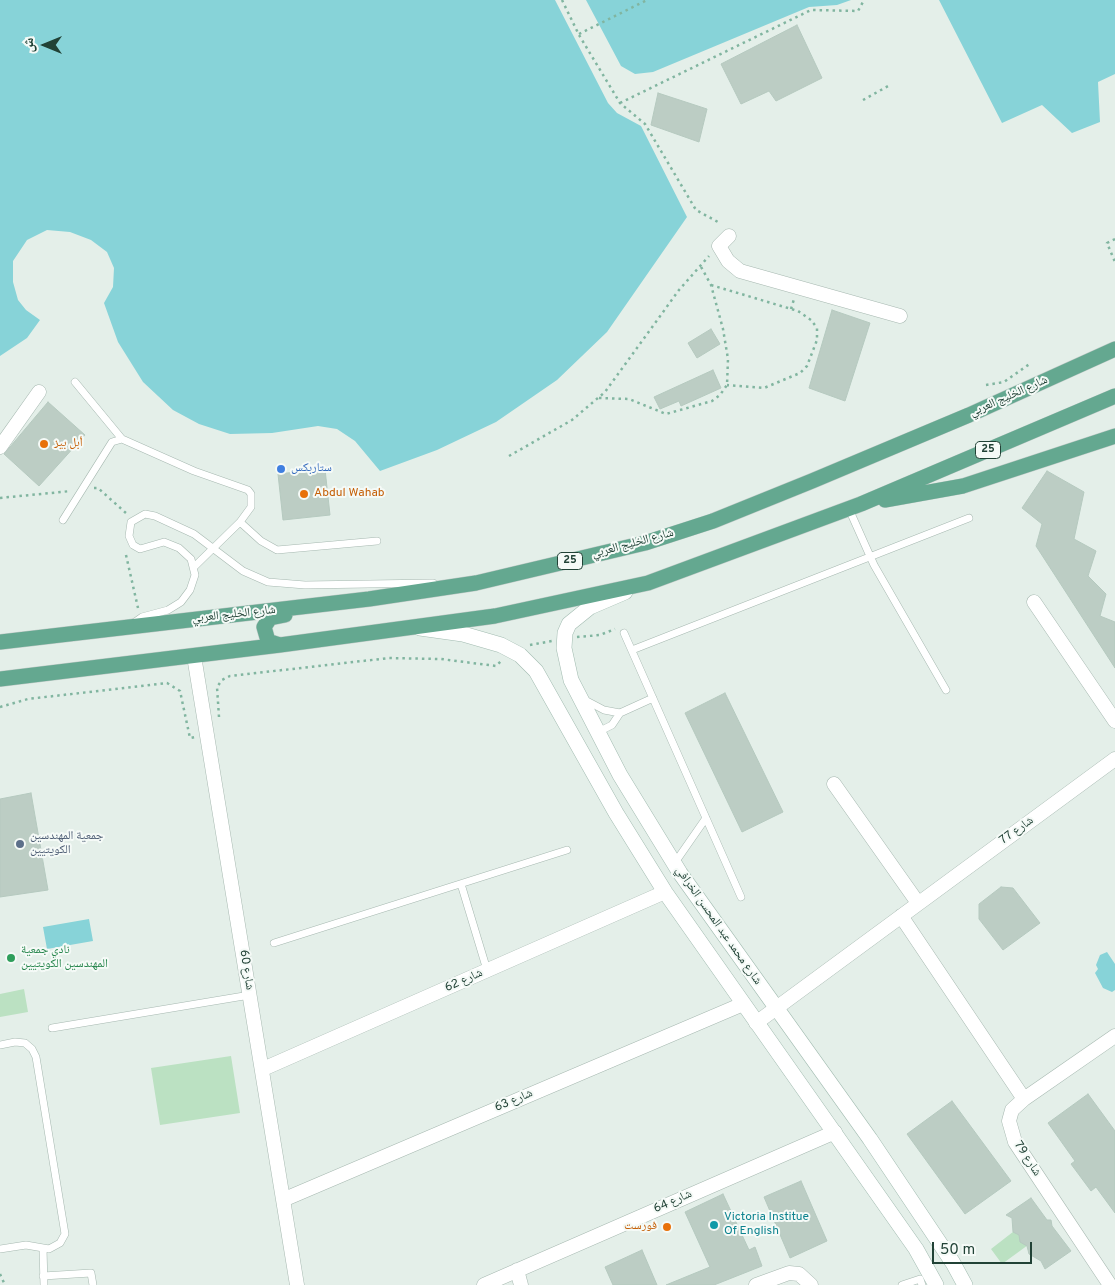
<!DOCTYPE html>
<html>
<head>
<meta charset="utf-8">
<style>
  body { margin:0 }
  #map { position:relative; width:1115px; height:1285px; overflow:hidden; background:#e4efe9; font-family:Overpass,"Noto Naskh Arabic",sans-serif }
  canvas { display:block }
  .north { position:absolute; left:20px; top:20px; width:50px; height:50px; -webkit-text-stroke:4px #f5faf7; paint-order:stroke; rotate:270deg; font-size:14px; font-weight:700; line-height:20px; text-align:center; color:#214236 }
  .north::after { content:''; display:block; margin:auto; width:18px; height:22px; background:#214236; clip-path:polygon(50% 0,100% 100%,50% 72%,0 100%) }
  .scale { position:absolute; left:932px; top:1242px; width:100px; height:22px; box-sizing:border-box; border:2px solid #214236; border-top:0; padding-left:6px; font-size:15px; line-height:18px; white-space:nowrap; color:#214236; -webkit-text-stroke:4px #f5faf7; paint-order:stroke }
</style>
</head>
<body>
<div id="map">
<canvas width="1115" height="1285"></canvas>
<div class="north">ش</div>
<div class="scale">50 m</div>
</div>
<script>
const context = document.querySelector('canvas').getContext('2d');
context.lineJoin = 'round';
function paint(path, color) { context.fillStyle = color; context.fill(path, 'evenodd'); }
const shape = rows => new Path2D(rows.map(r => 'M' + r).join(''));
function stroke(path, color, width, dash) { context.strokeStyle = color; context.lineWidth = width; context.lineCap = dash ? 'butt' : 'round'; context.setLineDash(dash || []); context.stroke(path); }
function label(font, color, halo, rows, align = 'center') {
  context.font = font + ' Overpass,"Noto Naskh Arabic",sans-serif'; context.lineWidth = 4; context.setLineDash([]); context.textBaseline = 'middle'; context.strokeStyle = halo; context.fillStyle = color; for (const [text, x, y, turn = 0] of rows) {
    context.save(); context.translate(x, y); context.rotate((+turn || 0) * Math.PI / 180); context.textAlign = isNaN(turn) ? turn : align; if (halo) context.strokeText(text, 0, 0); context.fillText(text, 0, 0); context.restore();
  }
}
paint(shape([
  [24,989,28,1012,0,1017,0,994],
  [231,1056,240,1113,160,1125,151,1068],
  [1027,1221,1039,1237,1002,1264,991,1249]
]), '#bbe1c2');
paint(shape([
  [0,0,555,0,608,103,617,113,641,126,687,217,607,332,557,380,496,422,437,450,380,471,355,441,337,429,318,426,272,433,230,434,199,424,173,410,143,382,118,342,104,303,113,287,114,268,107,252,91,240,70,232,47,230,27,240,13,261,13,282,18,300,26,310,40,320,27,338,0,356],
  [586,0,851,0,837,5,809,7,653,72,635,74,621,66],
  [939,0,1115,0,1115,74,1098,82,1100,122,1072,133,1042,105,1002,123],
  [89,919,93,941,47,949,43,927],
  [1107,952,1115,964,1115,990,1112,992,1103,988,1095,973,1098,969,1096,965,1100,955]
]), '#87d3d8');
const building = shape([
  [797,25,822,78,776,101,769,91,741,104,721,64,797,25],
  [658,93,707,109,699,142,651,125,658,93],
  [832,310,870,323,845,401,809,388,832,310],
  [711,329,720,344,697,358,688,343,711,329],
  [713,370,721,388,681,406,679,401,660,409,654,397,713,370],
  [48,402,85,435,39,486,4,454,48,402],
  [325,469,330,515,283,520,278,474,325,469],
  [1047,471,1084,492,1074,539,1096,551,1088,576,1106,594,1100,616,1115,622,1115,668,1036,546,1042,524,1022,508,1047,471],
  [725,693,783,812,742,832,685,713,725,693],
  [31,793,48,890,0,897,0,799,31,793],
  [1001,887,1013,888,1040,923,1003,950,979,919,979,904,1001,887],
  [1088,1094,1115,1131,1115,1213,1096,1187,1091,1191,1071,1164,1075,1161,1048,1123,1088,1094],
  [952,1101,1011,1181,965,1214,907,1134,952,1101],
  [801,1181,827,1241,790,1258,764,1197,801,1181],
  [723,1194,749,1250,755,1247,762,1266,714,1285,666,1285,710,1267,685,1212,723,1194],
  [1031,1198,1047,1220,1051,1220,1052,1226,1071,1251,1045,1269,1041,1261,1029,1254,1027,1246,1020,1242,1019,1235,1013,1232,1012,1218,1006,1215,1031,1198],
  [642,1250,657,1285,613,1285,605,1267,642,1250]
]);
paint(building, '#bccdc4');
stroke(building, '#b5c9bf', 1);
const lane = shape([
  [75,382,122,439],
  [849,509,874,565,946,690],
  [63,520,112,442,122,439,194,471,248,490,251,494,251,507,240,522,194,567],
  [240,522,261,541,277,550,377,541],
  [132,624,142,617,168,610,181,602,190,590,195,575,191,559,179,548,164,542,140,549,133,545,129,536,131,522,145,514,155,516,194,534,243,571,268,582,305,585,433,583],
  [624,633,741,897],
  [632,650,969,518],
  [585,700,604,710,620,713,653,698],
  [598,732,612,725,620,713],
  [674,864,706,818],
  [461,884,487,970],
  [274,943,567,850],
  [52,1028,250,995],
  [0,1045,15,1042,25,1043,32,1049,36,1057,65,1234,60,1243,49,1249,26,1245,0,1249],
  [43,1248,44,1285],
  [43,1276,91,1273,93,1285],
  [902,1285,920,1279,922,1285]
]);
const street = shape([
  [729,236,719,246,728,261,740,271,900,316],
  [0,447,39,392],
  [1034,602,1115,721],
  [194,656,297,1285],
  [834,784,918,903],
  [901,916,1024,1099],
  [756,1023,1115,759],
  [263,1069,665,892],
  [285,1199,743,1004],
  [517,1270,521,1285],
  [484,1285,835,1132],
  [756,1285,789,1273,799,1274,811,1285],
  [1110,1285,1015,1142,1009,1121,1012,1110,1024,1099,1115,1036]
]);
const secondary = shape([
  [625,592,590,607,569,624,565,633,564,648,571,680,620,775,680,873,870,1139,953,1263,965,1285],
  [420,628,463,634,501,645,520,655,536,671,616,813,665,892,916,1249,936,1285]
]);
const primary = shape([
  [885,500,963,486,1115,436],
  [0,642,369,599,476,583,645,543,713,521,812,481,969,415,1115,349],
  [280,645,268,641,264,627,270,618,285,615],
  [0,679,280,645,495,616,648,583,861,504,1115,396]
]);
stroke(lane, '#a6b8b0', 8);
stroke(street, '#a6b8b0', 15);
stroke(secondary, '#a1bbb0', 16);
stroke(primary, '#c1cac7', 16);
stroke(shape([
  [562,0,579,35,620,103,645,124,696,210,718,222],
  [579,34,647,0],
  [863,100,890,85],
  [620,103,811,10,858,11,864,0],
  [1115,239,1107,243,1115,262],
  [711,285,798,311,811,320,817,328,817,340,807,366,800,373,764,388,727,385],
  [791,309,794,299],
  [986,385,1004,382,1031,363],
  [599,398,629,399,666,414,712,401,720,395,727,385,728,359,723,329,711,285,700,265],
  [509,456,572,420,605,392,679,290,709,256],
  [94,488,98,488,127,514],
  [0,498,71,491],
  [126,555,138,608],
  [577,637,600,635,615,629],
  [530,645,552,641],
  [0,707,28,699,167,683,180,691,190,738,195,737],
  [219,717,217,687,222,680,230,676,389,658,441,659,496,666,501,661],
  [0,1274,5,1285]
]), '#81b5a0', 2.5, [2.5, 4]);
stroke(lane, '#fff', 7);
stroke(street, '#fff', 14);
stroke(secondary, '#fff', 15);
stroke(primary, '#64a890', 15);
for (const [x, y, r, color] of [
  [44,444,5,"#e8710a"],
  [281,469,5,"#3f7fe0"],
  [304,494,5,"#e8710a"],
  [20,844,5,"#5c6f8a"],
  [11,958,5,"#2e9e5b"],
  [714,1225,5,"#0f9aa8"],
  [667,1227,5,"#e8710a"]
]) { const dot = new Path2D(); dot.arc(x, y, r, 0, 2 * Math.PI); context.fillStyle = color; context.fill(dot); stroke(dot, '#f5faf7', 2); }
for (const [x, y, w] of [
  [988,450,25],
  [570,561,25]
]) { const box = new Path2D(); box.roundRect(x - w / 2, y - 8.5, w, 17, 4); context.fillStyle = '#f5faf7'; context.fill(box); stroke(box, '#214236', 1); }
label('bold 11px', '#214236', null, [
  ["25",988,450],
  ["25",570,561]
]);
label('12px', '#214236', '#f5faf7', [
  ["شارع الخليج العربي",1009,397,-24],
  ["شارع الخليج العربي",633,544,-15],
  ["شارع الخليج العربي",234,615,-6],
  ["شارع 77",1017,831,-36],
  ["شارع محمد عبد المحسن الخرافي",718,926,55],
  ["شارع 60",246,970,81],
  ["شارع 62",464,981,-24],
  ["شارع 63",514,1101,-23],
  ["شارع 79",1027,1159,57],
  ["شارع 64",673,1202,-24]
]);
label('12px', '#c56008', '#f5faf7', [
  ["أبل بيز",54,444],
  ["Abdul Wahab",314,494],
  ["فورست",657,1227,"right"]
], 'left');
label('12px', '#366cbe', '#f5faf7', [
  ["ستاربكس",291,469]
], 'left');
label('12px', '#4e5e75', '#f5faf7', [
  ["جمعية المهندسين",30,837],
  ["الكويتيين",30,851]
], 'left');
label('12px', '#27864d', '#f5faf7', [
  ["نادي جمعية",21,951],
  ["المهندسين الكويتيين",21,965]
], 'left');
label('12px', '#0d838f', '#f5faf7', [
  ["Victoria Institue",724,1218],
  ["Of English",724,1232]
], 'left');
</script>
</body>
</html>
